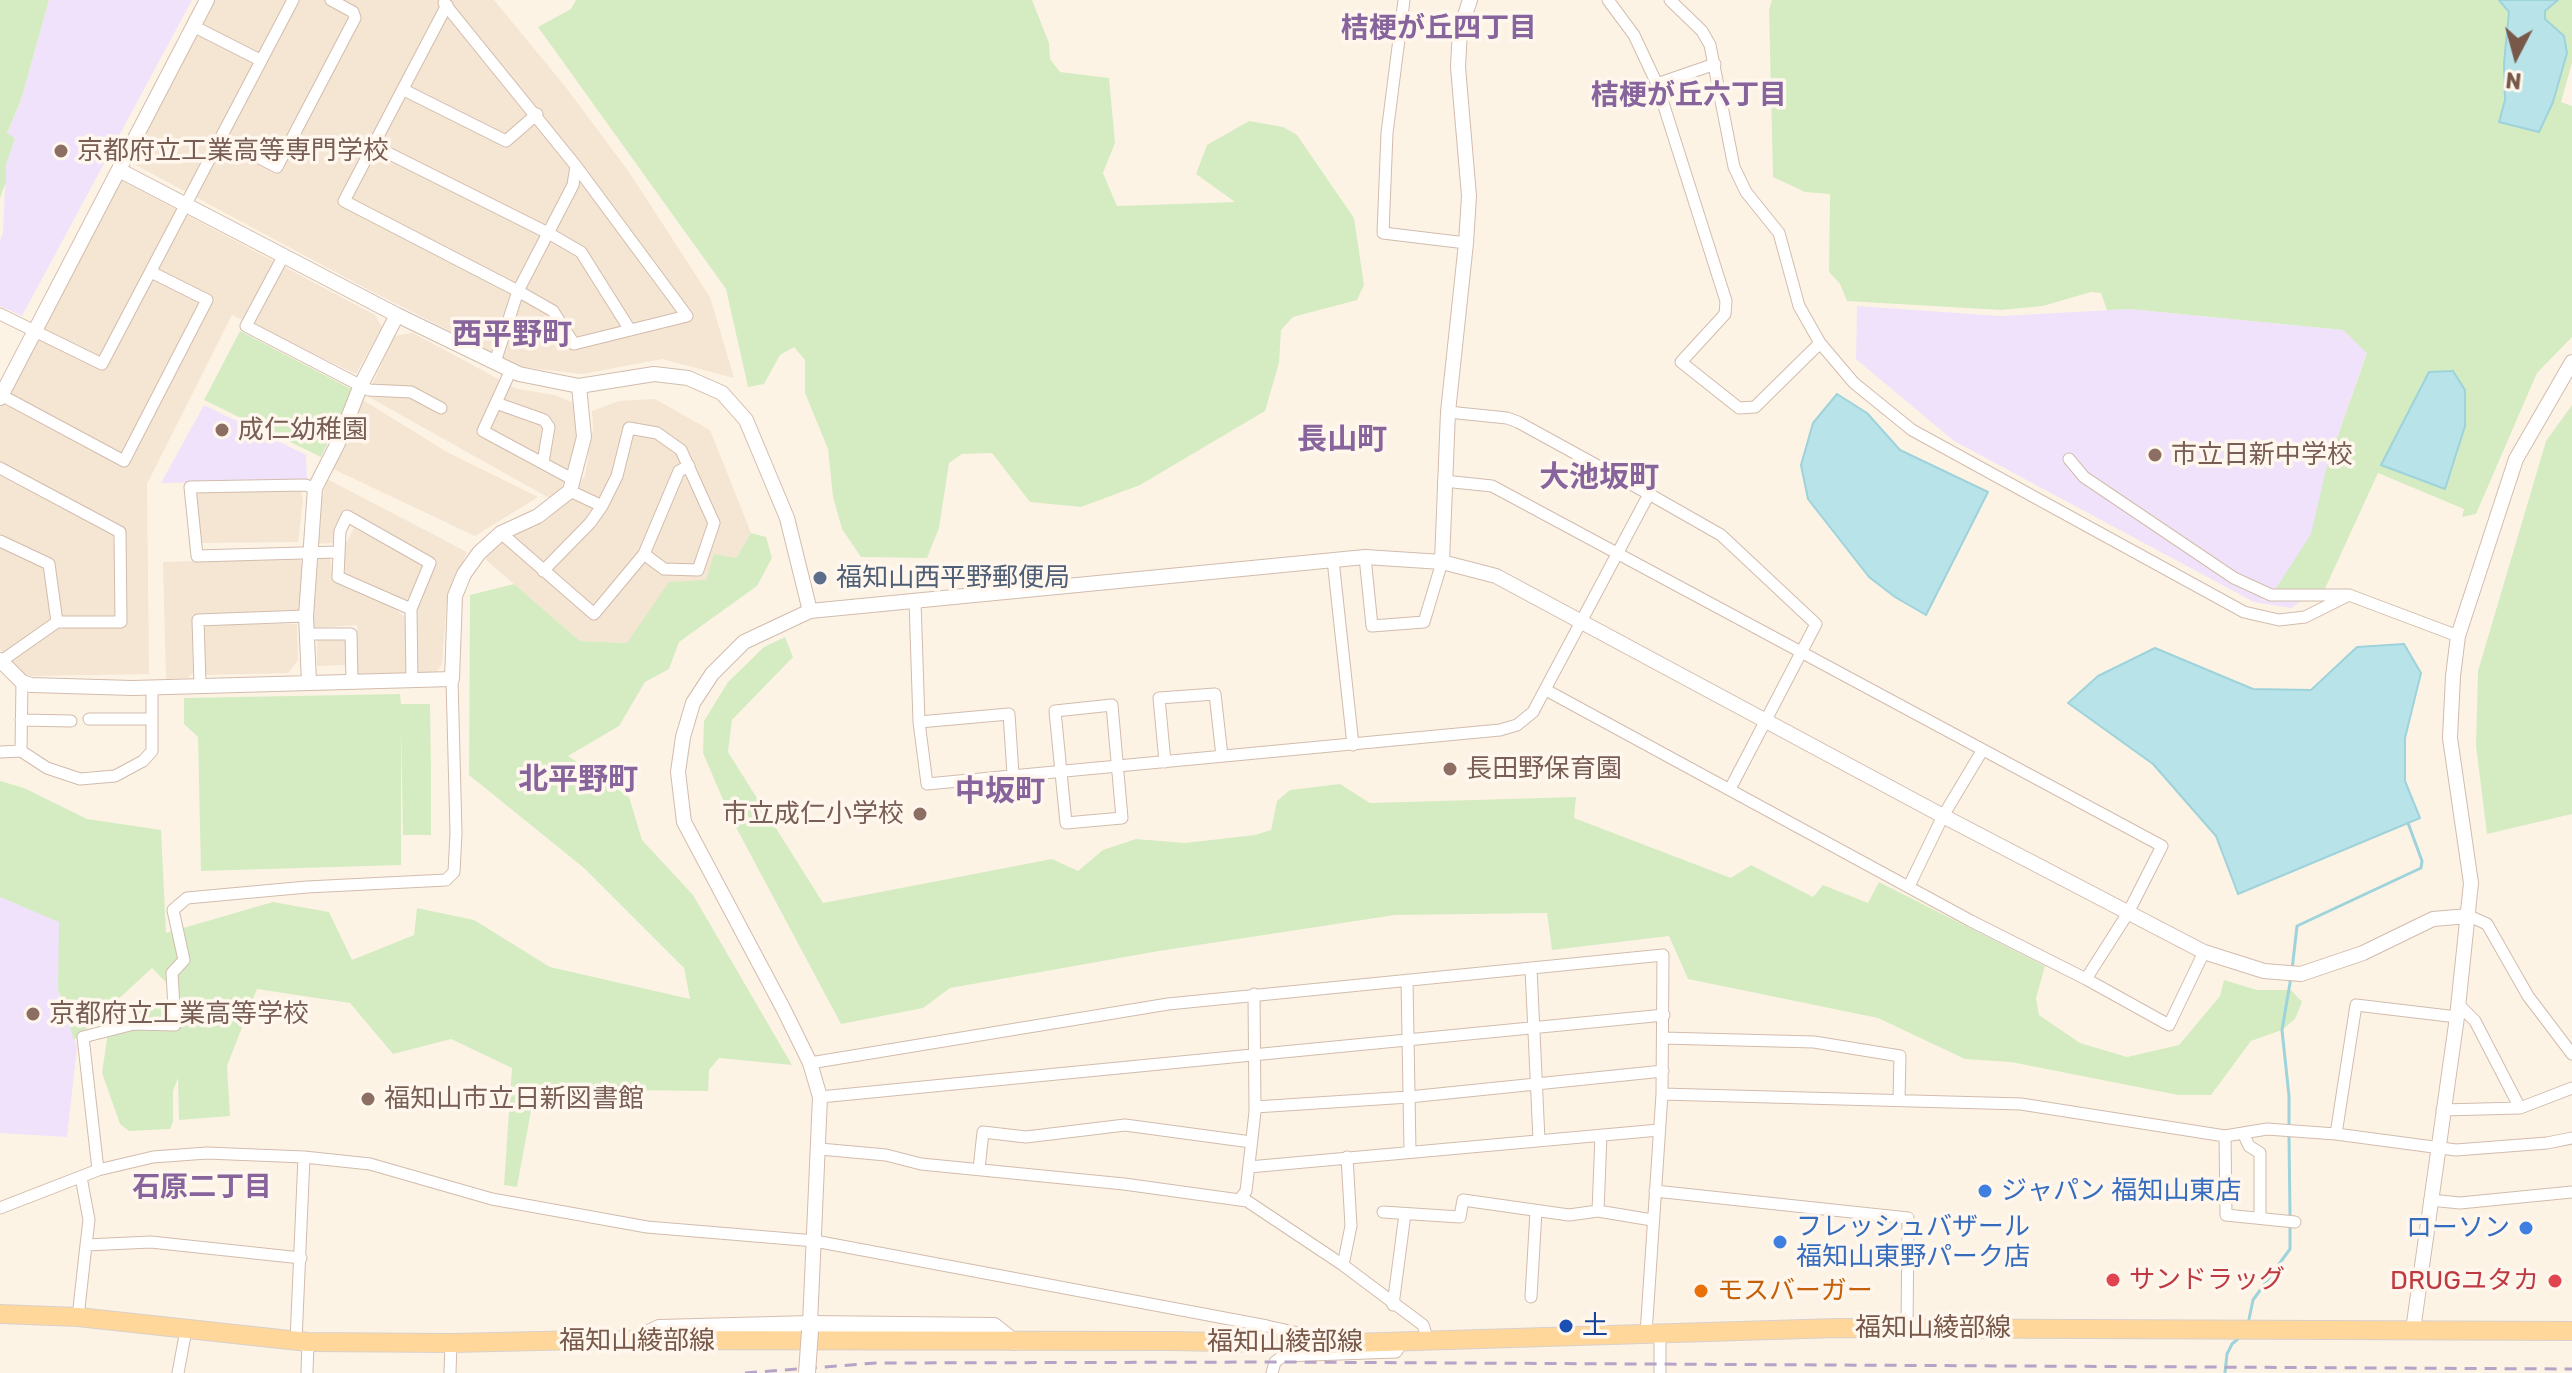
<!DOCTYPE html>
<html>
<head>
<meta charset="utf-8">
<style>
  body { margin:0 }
  #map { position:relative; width:2572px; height:1373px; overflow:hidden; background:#fdf3e5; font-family:Rubik,sans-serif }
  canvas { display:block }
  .north { position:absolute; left:2476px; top:16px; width:80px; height:80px; -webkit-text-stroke:6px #fff7ed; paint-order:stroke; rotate:186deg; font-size:22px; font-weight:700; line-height:32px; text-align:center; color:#785849 }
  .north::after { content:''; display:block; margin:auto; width:28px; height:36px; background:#785849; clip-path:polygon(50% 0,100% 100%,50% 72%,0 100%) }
</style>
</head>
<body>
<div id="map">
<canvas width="2572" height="1373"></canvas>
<div class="north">N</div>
</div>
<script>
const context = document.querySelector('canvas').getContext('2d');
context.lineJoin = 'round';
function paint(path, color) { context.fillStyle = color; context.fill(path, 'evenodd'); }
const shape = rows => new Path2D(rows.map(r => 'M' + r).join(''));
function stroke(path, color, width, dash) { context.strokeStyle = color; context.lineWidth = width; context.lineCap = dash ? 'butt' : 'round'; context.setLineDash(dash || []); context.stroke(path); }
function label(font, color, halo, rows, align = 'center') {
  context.font = font + ' Rubik,"Noto Sans JP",sans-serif'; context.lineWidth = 7; context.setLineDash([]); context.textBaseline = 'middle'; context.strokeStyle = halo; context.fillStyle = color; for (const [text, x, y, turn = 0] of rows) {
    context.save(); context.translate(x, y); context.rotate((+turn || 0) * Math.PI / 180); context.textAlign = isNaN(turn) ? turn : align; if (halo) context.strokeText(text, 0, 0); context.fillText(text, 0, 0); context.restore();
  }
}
paint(shape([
  [211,0,494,0,564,85,629,172,710,297,734,378,662,359,582,374,521,367,369,290,132,163,132,147],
  [117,178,375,315,382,327,356,374,232,315,147,484,149,674,30,676,12,670,0,649,0,405],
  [413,333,517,389,555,395,577,404,575,463,562,487,551,499,367,396,394,336],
  [655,399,710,430,751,533,736,558,627,643,580,641,485,559,499,541,545,521,571,499,585,475,593,428,592,411,619,401],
  [363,400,447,452,538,497,475,536,331,468],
  [327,479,467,552,447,598,442,664,435,674,417,673,417,610,436,562,343,511,334,527,333,543,312,544,317,514],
  [301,490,303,501,298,542,195,543,194,495,200,491],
  [354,528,423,565,408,602,343,573,342,551],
  [313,555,330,558,333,580,393,607,406,618,407,673,358,674,357,625,314,628],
  [298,558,302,562,303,607,297,613,192,615,193,673,188,678,166,679,163,562],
  [199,623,297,624,298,660,288,673,203,675],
  [317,640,346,640,346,665,317,666]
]), '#f5e5d3');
paint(shape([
  [49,0,192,0,22,316,0,306,0,240,3,233,6,165,15,138,7,134,21,100],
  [1857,306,2000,316,2130,309,2343,330,2367,352,2326,469,2326,581,2292,608,2254,602,1954,441,1856,359],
  [204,405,306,455,307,480,161,483],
  [0,897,60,922,58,989,77,1047,67,1137,0,1133]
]), '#f0e2fa');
paint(shape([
  [0,0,49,0,21,100,7,133,15,138,6,165,6,182,0,198],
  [576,0,1032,0,1049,43,1050,59,1060,72,1109,78,1115,143,1103,173,1117,206,1235,202,1196,174,1207,145,1249,121,1283,127,1297,135,1354,218,1364,285,1357,300,1293,317,1281,330,1279,363,1265,411,1140,485,1081,507,1030,502,992,453,962,454,949,463,939,528,927,558,861,557,842,529,833,497,828,449,805,393,805,360,794,347,780,355,764,384,748,387,726,289,538,27,571,9],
  [1772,0,2572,0,2572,63,2561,102,2572,106,2572,337,2537,373,2476,514,2462,517,2464,509,2378,473,2323,593,2275,590,2311,534,2326,469,2367,353,2343,330,2130,309,2107,310,2101,293,2091,292,2043,306,2001,310,1847,301,1840,284,1829,272,1830,194,1805,192,1773,177,1769,10],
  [240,331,353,390,321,457,204,400],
  [2572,405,2572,814,2487,834,2476,746,2478,671,2546,441],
  [751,533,766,537,772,558,757,586,679,642,669,669,645,682,619,726,568,756,629,797,642,840,693,895,792,1065,719,1058,709,1070,708,1091,535,1089,517,1187,504,1185,512,1068,451,1039,393,1054,350,1003,257,989,227,1066,230,1116,179,1120,178,1078,173,1091,173,1122,170,1129,129,1131,120,1124,102,1073,108,1032,130,1021,139,1003,169,1001,187,1004,152,968,74,1040,58,989,59,922,0,897,0,781,24,788,87,819,161,830,166,933,273,902,329,912,352,960,414,935,417,908,474,920,550,967,690,999,684,968,584,868,469,775,470,595,514,584,580,641,627,643,669,582,706,580,714,554,736,558],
  [785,637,793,657,732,720,728,752,823,903,1052,859,1078,871,1103,850,1136,839,1185,843,1255,835,1271,830,1277,801,1290,790,1340,784,1370,803,1576,797,1574,818,1731,878,1751,865,1813,897,1823,885,1868,903,1879,882,2045,966,2036,998,2039,1015,2080,1043,2127,1057,2179,1045,2220,996,2224,980,2257,990,2291,990,2302,1002,2295,1019,2282,1030,2251,1041,2211,1095,2178,1095,2011,1062,1965,1059,1878,1018,1688,979,1669,936,1552,950,1547,913,1395,915,1159,951,950,988,923,1008,841,1024,730,816,703,753,704,721,728,682,764,647],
  [400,694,401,704,430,704,431,770,431,835,403,835,401,728,401,865,201,871,198,737,184,724,184,698]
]), '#d5ecc3');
const water = shape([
  [2499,0,2558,0,2545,11,2545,19,2564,36,2567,53,2553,102,2539,132,2499,122,2505,100,2504,63,2509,12,2499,0],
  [2453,371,2465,390,2465,426,2445,489,2381,465,2429,372,2453,371],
  [1837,394,1867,413,1900,450,1988,492,1926,615,1895,597,1869,577,1808,499,1801,465,1813,423,1837,394],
  [2404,644,2421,673,2405,738,2405,781,2420,818,2238,894,2216,836,2153,764,2068,703,2098,676,2155,648,2253,689,2311,690,2357,647,2404,644]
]);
paint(water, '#b8e3e8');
stroke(water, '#9ed3db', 2);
stroke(shape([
  [2292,970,2297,926,2421,868,2422,861,2408,823],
  [2289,1128,2289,1096,2282,1030,2291,977],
  [2289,1136,2290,1216],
  [2248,1324,2253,1300,2290,1249,2290,1224],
  [2225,1373,2227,1354,2232,1344,2240,1337]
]), '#9ed3db', 3);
const minor = shape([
  [1404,0,1387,133,1383,233,1466,243],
  [1608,0,1634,35,1657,84,1726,301,1725,314,1681,362,1739,408,1755,407,1820,343],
  [1670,0,1702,31,1710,45,1734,167,1746,192,1779,233,1799,306,1820,343,1854,383,1912,430,2244,612,2279,620,2305,617,2349,595],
  [444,3,576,166,573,185,518,291,495,362],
  [447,5,344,201,518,291,553,311,574,344,687,316,576,166],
  [193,26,260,60],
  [1657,84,1715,64],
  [404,90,506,141,537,114],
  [221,138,277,167,355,18,353,12,331,0],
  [374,146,550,234,581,252,630,330],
  [284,255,246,326,369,390,411,392,441,408],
  [0,314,102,364,293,0],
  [511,370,483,431,574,480],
  [1,395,124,461,207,300,151,272],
  [496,403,544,420,549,427,543,462],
  [1448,412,1507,418,1518,422,1649,494,1721,535,1816,624,1730,789],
  [2069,459,2084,477,2234,578,2271,595,2349,595,2458,636],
  [0,468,120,532,121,622,57,622,0,662],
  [1444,481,1492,486,2162,846,2128,913,2086,979],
  [315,488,305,485,190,487,197,556,337,552],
  [501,533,594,614,644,554,664,569,698,570,714,523,681,450,657,433,629,428,617,476,602,506,570,491],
  [0,541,49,564,57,622],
  [644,554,679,471,689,466],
  [1365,557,1372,626,1424,622,1442,562],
  [1333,560,1353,745],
  [543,571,590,523,602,506],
  [915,601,919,722,927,784,1500,730,1517,725,1533,712,1649,494],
  [411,609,338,577,340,531,347,516,430,563,411,609,412,681],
  [307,634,351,634,352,681],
  [200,685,198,620,306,616],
  [1546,690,1971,921,2086,979,2169,1025,2204,952],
  [1112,705,1122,818,1066,823,1055,711,1112,705],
  [89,719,152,719],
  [21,720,71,721],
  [919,722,1009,714,1013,774],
  [21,751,22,682],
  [0,752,21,751,47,768,80,779,115,776,143,761,152,751,152,687],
  [1165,762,1159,698,1215,694,1222,756],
  [1909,886,1943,816,1982,751],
  [2469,916,2487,924,2528,996,2572,1054],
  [1531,968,1539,1140],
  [1407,980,1410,1151],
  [2458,1004,2475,1021,2520,1108],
  [1663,1038,1814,1042,1900,1056,1899,1100],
  [810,1063,1168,1004,1663,955,1662,1094,1646,1334],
  [1662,1094,2021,1104,2225,1136,2267,1129,2336,1134,2456,1150,2547,1143,2572,1138],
  [820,1097,1664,1015],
  [1255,1107,1409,1097,1663,1071],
  [2442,1110,2520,1108,2572,1088],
  [2243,1133,2249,1146,2260,1153,2260,1218],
  [2336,1134,2356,1005,2457,1017],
  [1601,1135,1598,1211,1652,1220],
  [2225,1136,2226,1215,2295,1222],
  [820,1149,886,1155,921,1164,1124,1184,1247,1201,1343,1265,1423,1325,1428,1340],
  [1249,1167,1659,1130],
  [979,1169,983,1132,1026,1137,1125,1125,1251,1142],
  [98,1170,83,1037,134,1024,175,1025,172,973,184,960,173,910,187,898,307,887,446,880,454,872,456,833,452,679],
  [81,1177,89,1220,86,1245],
  [1655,1191,1908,1218,1907,1328],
  [1240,1199,1246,1191,1255,1112,1254,994],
  [2430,1200,2460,1203,2572,1192],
  [0,1208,98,1170,153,1157,207,1153,304,1157,370,1164,492,1199,647,1227,815,1241,1267,1326,1294,1332,1312,1341],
  [1383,1212,1460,1217,1463,1200,1569,1215,1598,1211],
  [1343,1265,1351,1226,1347,1157],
  [1531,1297,1536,1211],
  [1393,1305,1405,1214],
  [78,1317,86,1245,151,1242,301,1258],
  [1660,1333,1660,1373],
  [296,1341,304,1157],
  [178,1373,186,1330],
  [307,1373,308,1342],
  [450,1373,451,1343],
  [1272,1373,1275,1362,1283,1356,1396,1352,1403,1341]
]);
const tertiary = shape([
  [119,170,397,315,519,374,579,386,654,374,688,378,722,393,746,420,787,518,810,611],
  [0,398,207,0],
  [1442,562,1448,412,1466,243,1469,196,1458,67,1460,30,1470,0],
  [0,660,22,682,31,685,133,688,452,679,455,596,464,574,479,553,501,533,538,516,570,491,584,437,579,386],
  [309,682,306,616,315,488,338,443,361,385,397,315],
  [810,1324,820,1097,810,1063,784,1010,684,822,678,772,683,737,693,703,712,674,744,642,810,611,1365,557,1442,562,1496,576,1943,816,2204,952,2264,971,2301,974,2363,953,2433,919,2469,916],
  [2413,1330,2457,1017,2471,883,2450,738,2453,676,2458,636,2516,459,2572,362]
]);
const secondary = shape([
  [633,1341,659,1328,810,1324,994,1326,1014,1342]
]);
const primary = shape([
  [0,1314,78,1317,308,1342,451,1343,584,1340,1172,1341,1319,1344,1837,1328,2572,1331]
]);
stroke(minor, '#d2bcad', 13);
stroke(tertiary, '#d2bcad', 16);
stroke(secondary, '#d5bcab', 18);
stroke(primary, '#d9d0cc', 20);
stroke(minor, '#fff', 11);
stroke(tertiary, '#fff', 14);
stroke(secondary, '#fff', 16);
stroke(primary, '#ffd79b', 18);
stroke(shape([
  [745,1373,876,1363,1275,1362,2572,1369]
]), '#b6a3c8', 3, [12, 8]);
const secondaryBridge = shape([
  [807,1373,810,1331]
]);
stroke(secondaryBridge, '#d5bcab', 18, []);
stroke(secondaryBridge, '#fff', 16);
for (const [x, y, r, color] of [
  [61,151,8,"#8d6e63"],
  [222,430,8,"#8d6e63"],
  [2155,455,8,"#8d6e63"],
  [820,578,8,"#5c6f8a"],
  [1450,769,8,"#8d6e63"],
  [920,814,8,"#8d6e63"],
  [33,1014,8,"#8d6e63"],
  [368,1099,8,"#8d6e63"],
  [1985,1191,8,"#3f7fe0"],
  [2526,1228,8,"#3f7fe0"],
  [1780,1242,8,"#3f7fe0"],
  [2113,1280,8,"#e0444e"],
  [2555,1281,8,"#e0444e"],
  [1701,1291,8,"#e8710a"],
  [1566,1326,8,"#1a4fb4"]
]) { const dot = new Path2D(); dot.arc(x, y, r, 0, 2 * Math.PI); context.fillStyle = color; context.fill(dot); stroke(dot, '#fff7ed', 3); }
label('26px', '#785e54', '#fff7ed', [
  ["京都府立工業高等専門学校",77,151],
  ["成仁幼稚園",238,430],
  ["市立日新中学校",2171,455],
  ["長田野保育園",1466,769],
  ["市立成仁小学校",904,814,"right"],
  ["京都府立工業高等学校",49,1014],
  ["福知山市立日新図書館",384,1099]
], 'left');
label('26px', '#4e5e75', '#fff7ed', [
  ["福知山西平野郵便局",836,578]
], 'left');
label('26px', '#366cbe', '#fff7ed', [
  ["ジャパン 福知山東店",2001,1191],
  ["フレッシュバザール",1796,1227],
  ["福知山東野パーク店",1796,1257],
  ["ローソン",2510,1228,"right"]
], 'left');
label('26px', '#be3a42', '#fff7ed', [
  ["サンドラッグ",2129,1280],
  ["DRUGユタカ",2539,1281,"right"]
], 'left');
label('26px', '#c56008', '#fff7ed', [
  ["モスバーガー",1717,1291]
], 'left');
label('26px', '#164399', '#fff7ed', [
  ["土",1582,1326]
], 'left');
label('26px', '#785849', '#fff7ed', [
  ["福知山綾部線",1933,1328],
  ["福知山綾部線",637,1341],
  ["福知山綾部線",1285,1342]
]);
label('bold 28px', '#87649c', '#fff7ed', [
  ["桔梗が丘四丁目",1439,29],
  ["桔梗が丘六丁目",1689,96],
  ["石原二丁目",202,1188]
]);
label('bold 30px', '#87649c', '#fff7ed', [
  ["西平野町",512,335],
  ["長山町",1342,440],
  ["大池坂町",1599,478],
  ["北平野町",578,780],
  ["中坂町",1000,792]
]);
</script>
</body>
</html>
